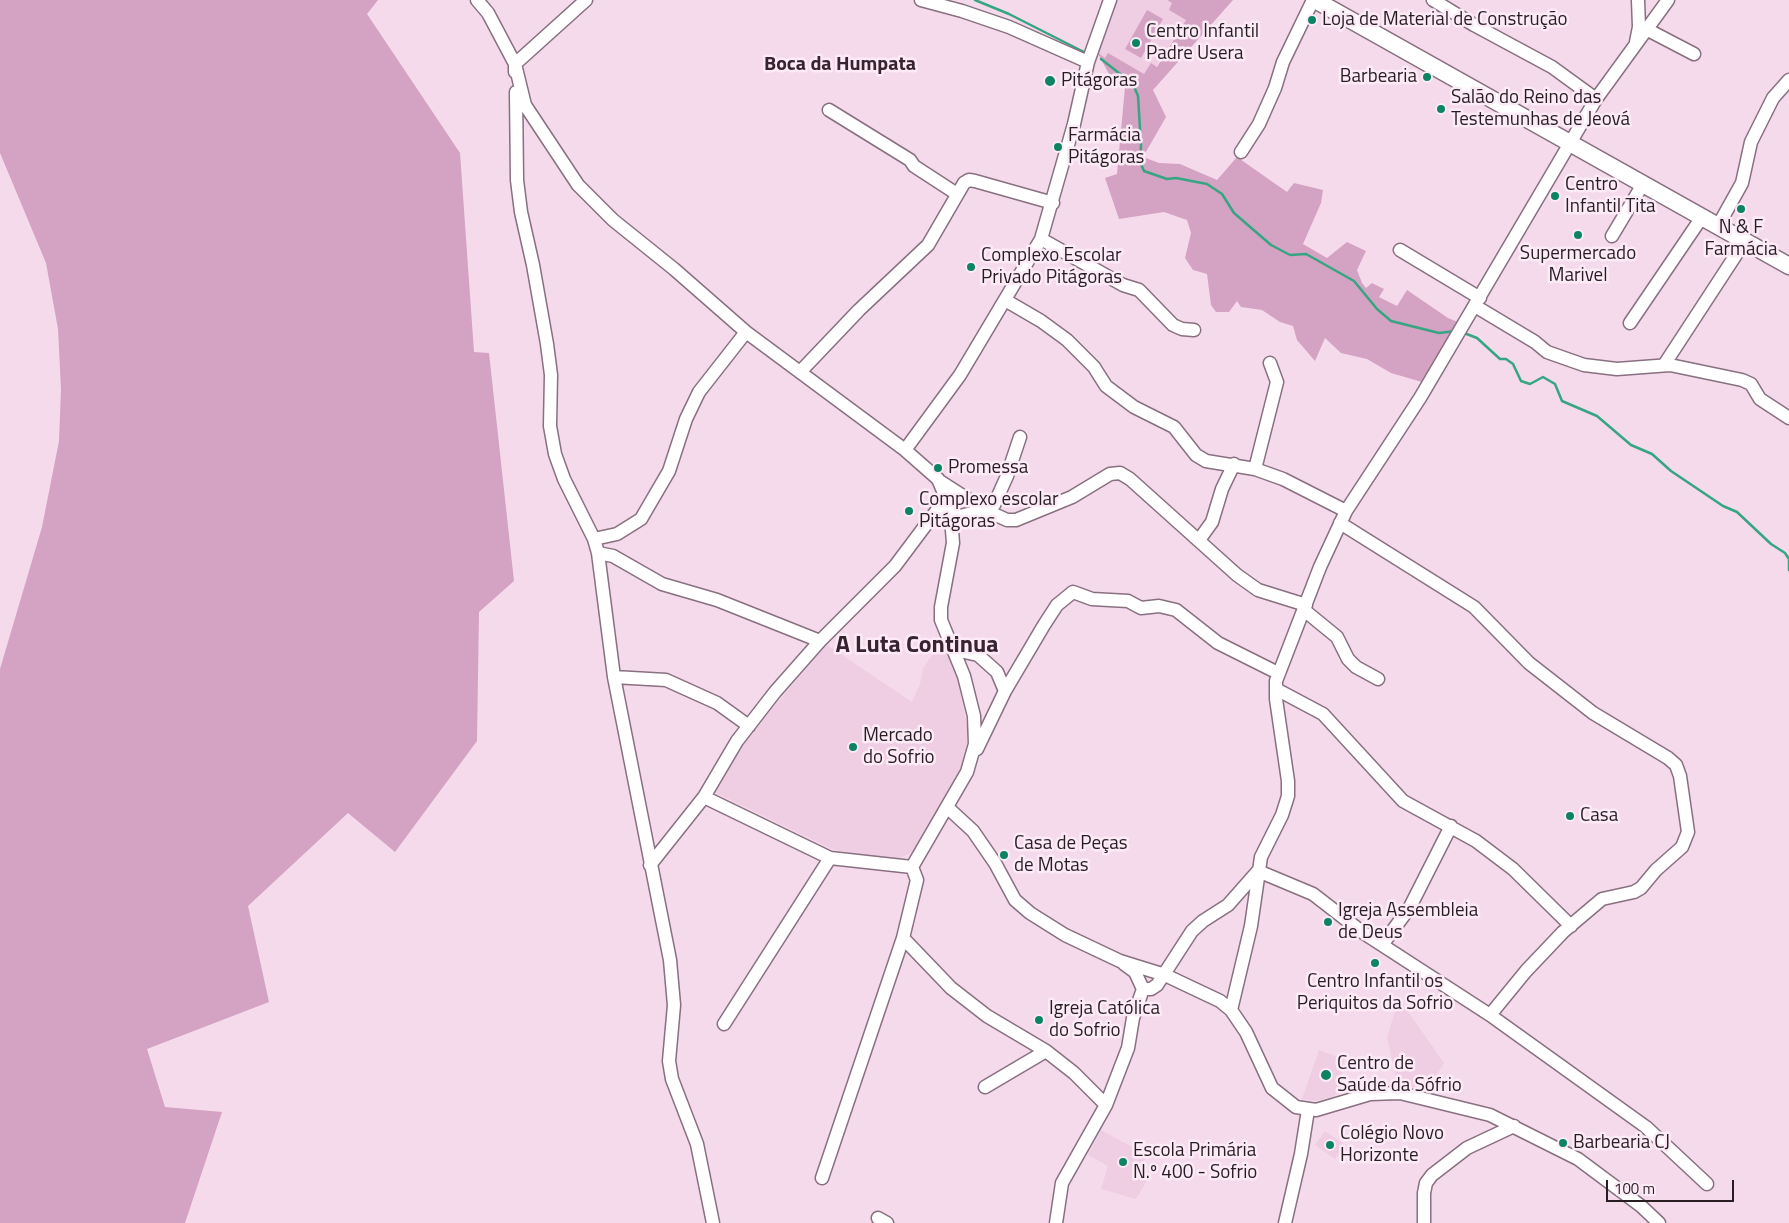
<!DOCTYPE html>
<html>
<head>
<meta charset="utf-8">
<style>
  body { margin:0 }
  #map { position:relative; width:1789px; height:1223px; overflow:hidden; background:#f5daec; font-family:"Titillium Web",sans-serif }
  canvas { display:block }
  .scale { position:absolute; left:1606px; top:1180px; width:128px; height:22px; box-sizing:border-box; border:2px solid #271d23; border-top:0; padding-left:6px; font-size:15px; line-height:18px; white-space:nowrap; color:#271d23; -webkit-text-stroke:4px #fcebf6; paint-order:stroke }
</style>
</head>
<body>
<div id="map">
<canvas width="1789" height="1223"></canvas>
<div class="scale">100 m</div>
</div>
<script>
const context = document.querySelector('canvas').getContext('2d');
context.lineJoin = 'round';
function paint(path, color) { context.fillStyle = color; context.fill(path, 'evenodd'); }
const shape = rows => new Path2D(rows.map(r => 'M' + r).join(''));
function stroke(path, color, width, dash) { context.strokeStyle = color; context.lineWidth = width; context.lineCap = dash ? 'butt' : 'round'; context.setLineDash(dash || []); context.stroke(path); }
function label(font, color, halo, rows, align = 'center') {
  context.font = font + ' "Titillium Web",sans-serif'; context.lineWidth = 5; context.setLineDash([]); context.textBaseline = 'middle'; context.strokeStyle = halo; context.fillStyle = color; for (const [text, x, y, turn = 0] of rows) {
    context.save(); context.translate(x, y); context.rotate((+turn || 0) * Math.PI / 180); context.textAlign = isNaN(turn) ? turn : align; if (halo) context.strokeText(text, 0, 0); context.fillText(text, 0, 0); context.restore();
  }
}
paint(shape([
  [1118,0,1167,0,1187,10,1186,20,1144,85,1097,52],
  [827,645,912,702,920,684,923,668,938,647,948,652,957,676,968,731,966,756,955,783,924,838,911,853,897,859,871,858,832,849,712,791,743,742],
  [1399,999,1444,1063,1436,1076,1416,1088,1398,1086,1387,1037],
  [1319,1050,1344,1059,1339,1091,1334,1096,1316,1101,1302,1099],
  [1101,1130,1147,1155,1137,1175,1147,1180,1136,1199,1101,1189,1108,1166,1088,1155],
  [1325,1131,1345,1145,1335,1159,1315,1145]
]), '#efcde3');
paint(shape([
  [0,0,378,0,367,14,460,153,474,352,489,353,514,581,479,612,477,741,395,852,348,813,248,906,269,1002,147,1049,165,1107,222,1112,185,1223,0,1223,0,669,42,527,59,441,61,389,58,329,46,263,0,153],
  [1167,0,1233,0,1153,90,1166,117,1143,157,1159,163,1180,164,1217,180,1237,157,1287,192,1294,183,1323,190,1321,203,1303,244,1327,258,1347,242,1366,251,1357,270,1362,283,1366,288,1372,283,1384,289,1379,297,1397,306,1407,290,1448,318,1458,322,1422,382,1391,373,1367,359,1341,353,1325,338,1315,361,1297,340,1293,326,1280,322,1262,310,1241,307,1237,301,1229,312,1216,312,1211,305,1207,274,1193,270,1185,258,1191,233,1187,220,1164,212,1119,219,1105,178,1117,174,1125,87,1109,74,1097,52,1105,58,1108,53,1144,74,1151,63,1157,67,1186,20,1169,10,1172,3],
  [1147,10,1163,19,1141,58,1125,49]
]), '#d4a2c3');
stroke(shape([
  [975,0,1009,14,1084,52],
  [1101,59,1133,84,1138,96,1141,145,1140,162,1144,171,1167,179,1176,178,1207,184,1222,194,1234,213,1271,245,1290,255,1306,254,1354,281,1377,309,1391,321,1439,333,1456,331],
  [1464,333,1477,338,1500,359,1506,359,1513,364,1521,381,1530,384,1543,377,1555,384,1562,401,1597,416,1631,445,1652,454,1671,471,1723,506,1737,512,1771,544,1785,553,1789,559,1789,570]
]), '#36a581', 2.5);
const minor = shape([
  [477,0,488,13,515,64,525,105,578,185,613,220,674,269,746,332,905,450,938,479,946,498,951,518,953,543,941,607,941,620,964,676,974,716,975,744,967,772,912,867,830,858,704,797],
  [921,0,962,11,1009,27,1088,62],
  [1433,0,1474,25,1552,67,1596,99],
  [1648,30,1694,54],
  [1636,42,1639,27,1638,0],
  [515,72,515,64,586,0],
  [516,92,517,180,521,212,533,265,547,344,551,375,550,426,555,454,564,479,594,539,598,553,614,677,670,960,674,1005,669,1061,672,1079,697,1144,713,1223],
  [829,110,910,160,914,166,957,194],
  [1241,152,1259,124,1275,88,1283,62,1313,0],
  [1718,226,1742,183,1751,142,1773,98,1789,80],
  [1612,236,1643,184],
  [1041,239,1123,285,1139,290,1173,325,1182,329,1194,330],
  [1400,250,1480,298],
  [1005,300,1041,321,1067,340,1094,367,1106,386,1134,407,1174,427,1196,455,1206,461,1255,469,1283,479,1346,511],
  [1475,306,1535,342,1547,352,1584,365,1617,369,1670,365,1742,380,1751,384,1760,399,1789,418],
  [1630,323,1702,217],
  [1664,365,1745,241],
  [800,372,859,310,928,245,964,183,969,180,975,181,1053,203],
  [905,450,960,375,1041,239,1074,124,1088,62,1110,0],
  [1255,469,1277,382,1270,363],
  [938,480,985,510,1007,520,1016,520,1072,497,1110,474,1120,473,1130,479,1237,575,1258,590,1306,605],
  [951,518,985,510,994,505,1007,476,1020,437],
  [1340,523,1474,607,1529,663,1593,713,1668,758,1676,765,1680,776,1688,832,1682,847,1656,870,1641,888,1634,892,1602,899,1563,932,1526,971,1490,1015],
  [594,539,617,534,641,519,669,471,686,419,699,392,746,332],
  [1199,540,1212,522,1222,489,1234,464],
  [598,553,613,556,662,584,717,600,820,641],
  [1304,610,1337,637,1348,659,1356,667,1378,679],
  [955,650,978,655,997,672,1005,691],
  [614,677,666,680,717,703,749,726],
  [1276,689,1323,714,1403,801,1476,841,1513,869,1571,926],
  [977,749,1005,691,1044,625,1057,605,1073,592,1092,599,1128,601,1141,608,1159,606,1176,610,1218,643,1278,673],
  [948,808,973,831,995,863,1015,900,1030,913,1065,935,1120,961,1165,975,1220,1001,1231,1010,1246,1032,1272,1088,1296,1107,1316,1110,1370,1094,1400,1093,1490,1115,1578,1159,1641,1206,1659,1223],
  [650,865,704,797,737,741,775,692,820,641,895,566,946,498],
  [1258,871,1313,894,1362,932,1490,1015,1646,1127,1707,1184],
  [903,938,951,988,987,1016,1046,1051,1074,1073,1106,1105],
  [1382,945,1410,907,1451,826],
  [1143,989,1151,989,1157,985,1192,931,1203,921,1228,905,1258,871],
  [1231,1010,1251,926,1261,857,1282,815,1288,796,1288,781,1276,699,1276,681,1320,567,1346,511,1420,398,1596,99,1668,0],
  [724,1024,830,858],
  [985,1087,1046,1051],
  [822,1178,903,938,917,880,912,867],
  [878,1218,887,1223],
  [1056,1223,1062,1183,1106,1105,1128,1048,1133,1018,1143,989,1135,972,1124,964],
  [1285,1223,1301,1154,1308,1110],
  [1424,1223,1424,1193,1426,1183,1432,1175,1467,1148,1514,1126]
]);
const major = shape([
  [1315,0,1789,266]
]);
stroke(minor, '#887080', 15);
stroke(major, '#887080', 19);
stroke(minor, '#fff', 12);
stroke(major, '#fff', 16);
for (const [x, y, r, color] of [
  [1312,20,5,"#0c8464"],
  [1136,43,5,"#0c8464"],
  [1427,77,5,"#0c8464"],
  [1050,81,6,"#0c8464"],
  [1441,109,5,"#0c8464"],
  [1058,147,5,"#0c8464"],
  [1555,196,5,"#0c8464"],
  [1741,209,5,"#0c8464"],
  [1578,235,5,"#0c8464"],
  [971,267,5,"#0c8464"],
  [938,468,5,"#0c8464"],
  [909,511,5,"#0c8464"],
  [853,747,5,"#0c8464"],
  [1570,816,5,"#0c8464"],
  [1004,855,5,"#0c8464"],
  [1328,922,5,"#0c8464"],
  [1375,963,5,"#0c8464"],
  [1039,1020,5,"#0c8464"],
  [1326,1075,6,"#0c8464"],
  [1563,1143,5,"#0c8464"],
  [1330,1145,5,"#0c8464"],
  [1123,1162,5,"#0c8464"]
]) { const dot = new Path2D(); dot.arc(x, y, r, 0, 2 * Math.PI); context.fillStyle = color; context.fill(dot); stroke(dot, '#fcebf6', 2); }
label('19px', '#271d23', '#fcebf6', [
  ["Loja de Material de Construção",1322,20],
  ["Centro Infantil",1146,32],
  ["Padre Usera",1146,54],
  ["Barbearia",1417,77,"right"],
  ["Pitágoras",1061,81],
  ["Salão do Reino das",1451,98],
  ["Testemunhas de Jeová",1451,120],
  ["Farmácia",1068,136],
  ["Pitágoras",1068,158],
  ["Centro",1565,185],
  ["Infantil Tita",1565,207],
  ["N & F",1741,228,"center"],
  ["Farmácia",1741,250,"center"],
  ["Supermercado",1578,254,"center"],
  ["Marivel",1578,276,"center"],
  ["Complexo Escolar",981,256],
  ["Privado Pitágoras",981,278],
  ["Promessa",948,468],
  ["Complexo escolar",919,500],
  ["Pitágoras",919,522],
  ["Mercado",863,736],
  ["do Sofrio",863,758],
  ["Casa",1580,816],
  ["Casa de Peças",1014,844],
  ["de Motas",1014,866],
  ["Igreja Assembleia",1338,911],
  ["de Deus",1338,933],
  ["Centro Infantil os",1375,982,"center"],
  ["Periquitos da Sofrio",1375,1004,"center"],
  ["Igreja Católica",1049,1009],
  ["do Sofrio",1049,1031],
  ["Centro de",1337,1064],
  ["Saúde da Sófrio",1337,1086],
  ["Colégio Novo",1340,1134],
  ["Horizonte",1340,1156],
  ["Barbearia CJ",1573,1143],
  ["Escola Primária",1133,1151],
  ["N.º 400 - Sofrio",1133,1173]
], 'left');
label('bold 20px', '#382431', '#fcebf6', [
  ["Boca da Humpata",840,65]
]);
label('bold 24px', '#382431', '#fcebf6', [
  ["A Luta Continua",917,646]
]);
</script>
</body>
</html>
